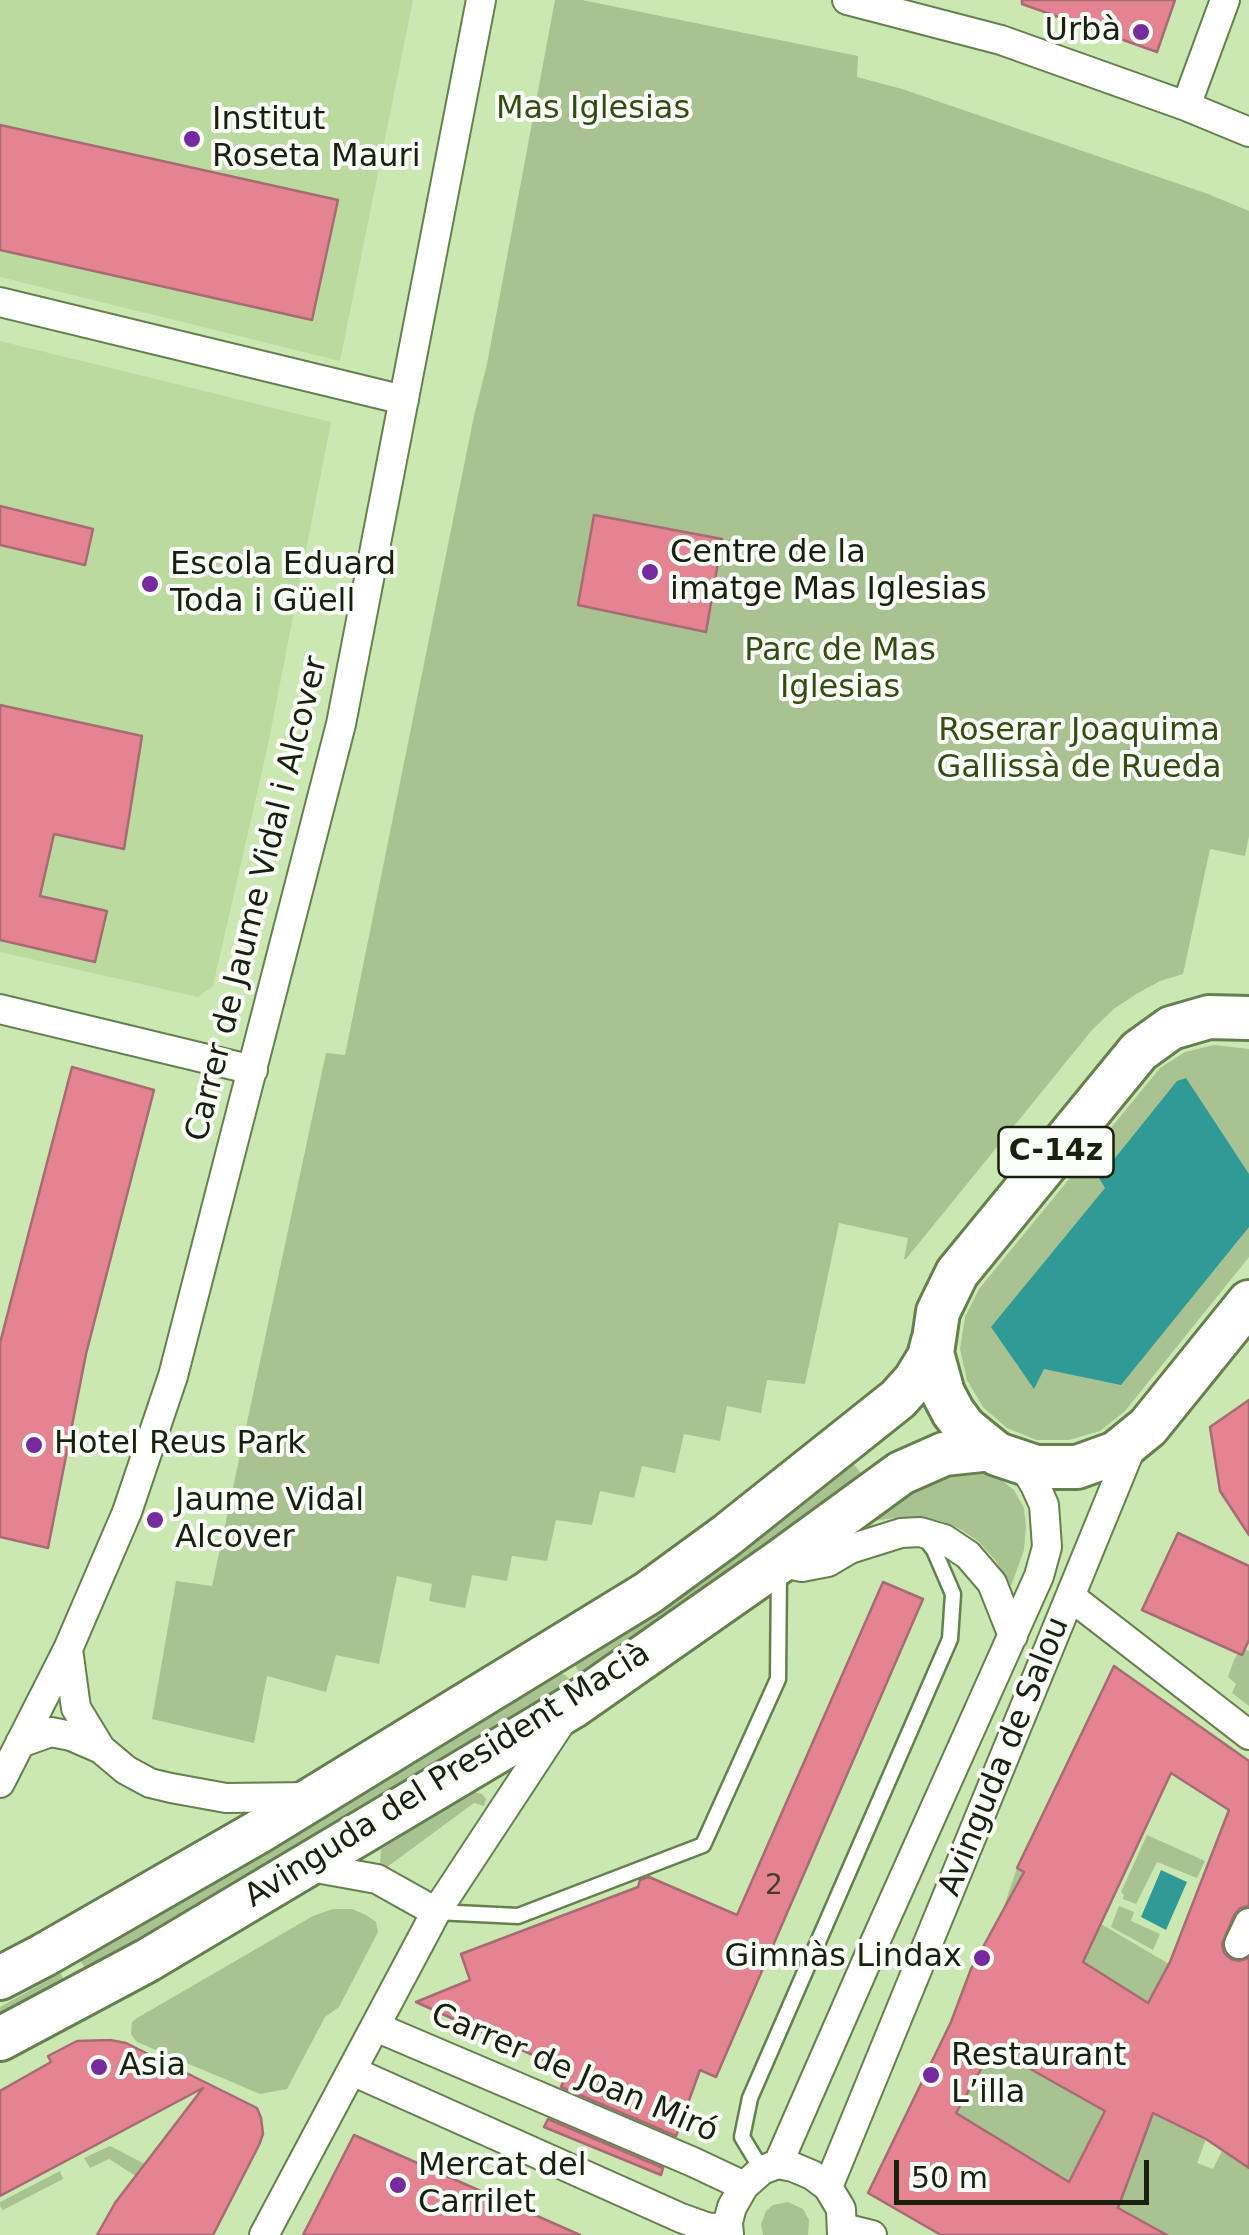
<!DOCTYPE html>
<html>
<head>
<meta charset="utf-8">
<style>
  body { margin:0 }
  #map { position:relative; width:1249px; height:2235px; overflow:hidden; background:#cbe8b2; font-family:"DejaVu Sans",sans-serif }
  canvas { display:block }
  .scale { position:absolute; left:894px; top:2160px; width:255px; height:45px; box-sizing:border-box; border:5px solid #17210d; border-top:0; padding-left:12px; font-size:30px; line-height:35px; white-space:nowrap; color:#17210d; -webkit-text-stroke:8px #fcfff9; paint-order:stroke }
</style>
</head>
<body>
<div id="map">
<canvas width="1249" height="2235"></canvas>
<div class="scale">50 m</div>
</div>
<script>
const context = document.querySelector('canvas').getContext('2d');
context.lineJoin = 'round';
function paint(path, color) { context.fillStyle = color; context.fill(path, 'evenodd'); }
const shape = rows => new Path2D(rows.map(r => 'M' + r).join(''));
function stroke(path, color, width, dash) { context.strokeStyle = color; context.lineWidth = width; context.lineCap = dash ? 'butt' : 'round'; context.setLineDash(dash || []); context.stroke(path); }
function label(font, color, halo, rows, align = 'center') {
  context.font = font + ' "DejaVu Sans",sans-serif'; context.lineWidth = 8; context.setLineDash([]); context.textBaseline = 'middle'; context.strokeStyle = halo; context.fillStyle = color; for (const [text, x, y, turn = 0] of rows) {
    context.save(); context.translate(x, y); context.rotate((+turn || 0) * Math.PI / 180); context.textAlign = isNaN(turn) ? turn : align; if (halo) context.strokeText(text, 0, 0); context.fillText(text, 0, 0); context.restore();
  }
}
paint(shape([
  [0,0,413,0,340,361,0,277],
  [0,341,331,422,268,745,213,986,198,997,0,952]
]), '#bbdaa0');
paint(shape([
  [555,0,582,0,858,56,857,77,902,89,1208,194,1249,211,1249,836,1245,856,1210,849,1183,974,1160,981,1138,993,1115,1008,1092,1030,906,1259,904,1259,908,1238,839,1223,805,1384,767,1380,761,1413,727,1406,720,1441,684,1434,675,1473,642,1466,634,1498,600,1491,592,1525,556,1520,547,1561,512,1556,507,1581,472,1575,465,1608,429,1601,432,1584,397,1576,379,1664,336,1655,326,1692,267,1676,254,1743,152,1719,176,1581,212,1586,326,1053,345,1055,474,416,487,364],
  [1214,1045,1249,1049,1249,1257,1125,1411,1100,1431,1069,1440,1037,1440,1007,1428,983,1407,967,1380,960,1349,965,1317,979,1289,1160,1068,1185,1052],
  [852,1462,863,1476,584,1677,579,1674,574,1662],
  [976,1470,999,1478,1014,1490,1024,1508,1026,1526,1024,1550,1011,1586,996,1561,979,1542,960,1529,941,1521,918,1517,894,1518,867,1522,894,1501,931,1479,956,1471],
  [1245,1649,1249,1651,1249,1706,1232,1693,1236,1684,1228,1677,1234,1660,1238,1653,1242,1655],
  [557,1673,565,1675,569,1679,568,1685,87,1972,79,1958],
  [474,1792,482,1794,486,1799,484,1806,474,1803,387,1867,380,1866,381,1849],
  [1147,1835,1205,1861,1197,1878,1157,1862,1136,1904,1123,1899,1124,1895,1121,1892],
  [1017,1868,1101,1924,1169,1964,1146,2007,1002,1912],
  [1119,1906,1134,1912,1131,1921,1160,1934,1153,1950,1111,1927],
  [333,1909,352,1909,366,1915,376,1922,378,1932,339,2007,325,2017,287,2089,260,2094,137,2042,131,2034,132,2022,137,2018,313,1916],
  [61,1973,64,1980,0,2014,0,2007],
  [950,2024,1105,2111,1069,2182,956,2113,981,2069,941,2043],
  [1178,2047,1183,2128,1206,2139,1197,2163,1213,2169,1222,2151,1249,2168,1249,2235,1167,2235,1118,2208],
  [110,2146,145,2164,136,2176,109,2159,90,2168,84,2158],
  [60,2171,63,2179,3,2210,0,2206,0,2202],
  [788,2202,803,2209,809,2220,808,2235,763,2235,761,2224,766,2211,773,2205]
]), '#a8c292');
paint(shape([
  [1186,1078,1249,1174,1249,1227,1121,1385,1044,1369,1034,1389,991,1327,1105,1188,1099,1178,1177,1081],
  [1161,1870,1187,1882,1166,1930,1141,1917]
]), '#309b96');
const building = shape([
  [1022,0,1175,0,1157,52,1022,4,1022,0],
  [0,125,338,200,312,320,0,250,0,125],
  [0,506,93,529,85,565,0,545,0,506],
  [594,515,722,539,706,632,578,605,594,515],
  [0,705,142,736,124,849,54,834,40,896,107,911,95,962,0,940,0,705],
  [72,1067,154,1090,86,1354,48,1548,0,1537,0,1343,72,1067],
  [1249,1400,1249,1535,1220,1491,1210,1427,1249,1400],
  [1178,1533,1249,1566,1249,1640,1242,1655,1142,1610,1178,1533],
  [883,1582,923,1599,716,2077,700,2070,676,2136,561,2087,568,2071,416,2002,470,1980,461,1954,638,1887,640,1880,649,1877,737,1915,883,1582],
  [1114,1666,1249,1761,1249,1906,1240,1908,1234,1915,1222,1944,1224,1953,1231,1959,1239,1961,1249,1958,1249,2168,1206,2139,1153,2113,1118,2208,1167,2235,941,2235,868,2193,951,2022,971,1969,1024,1872,1017,1868,1114,1666],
  [1171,1773,1229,1810,1170,1962,1148,2003,1083,1962,1171,1773],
  [993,2048,1105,2111,1069,2182,956,2113,993,2048],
  [110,2040,126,2043,257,2108,261,2118,263,2134,259,2145,213,2235,97,2235,115,2203,203,2088,0,2196,0,2091,51,2062,48,2056,77,2041,110,2040],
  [548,2119,663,2168,661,2175,544,2127,548,2119],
  [354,2135,580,2235,303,2235,354,2135]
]);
paint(building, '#e48492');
stroke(building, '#a76b73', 2.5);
const service = shape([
  [436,1912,518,1916,703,1845,778,1679,779,1572],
  [762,2170,742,2137,750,2098,950,1639,953,1594,934,1550,924,1537]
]);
const minor = shape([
  [847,0,1001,40,1186,106,1249,132],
  [1186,106,1225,0],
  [0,302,404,400],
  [0,1009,253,1070],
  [779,1562,802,1567,828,1562,850,1549,901,1533,920,1532,944,1539,968,1555,992,1583,1013,1636],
  [1071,1597,1249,1735],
  [68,1649,76,1708,101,1749],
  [20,1743,51,1732,71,1736,101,1749,126,1770,150,1783,171,1788,226,1798,311,1797],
  [0,1783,68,1649,127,1512,173,1376,341,724,481,0],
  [305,1866,377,1879,436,1912],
  [1239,1944,1249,1923],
  [376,2027,693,2162,744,2186],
  [352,2071,681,2218,709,2228,728,2227],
  [778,2164,876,1940,1039,1576,1047,1547,1044,1505,1035,1485,1021,1462],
  [828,2187,1133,1443],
  [844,2228,872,2235],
  [264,2235,436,1912,565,1716],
  [729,2235,728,2222,732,2207,744,2186,762,2170,778,2164,793,2167,812,2175,828,2187,841,2209,842,2235]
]);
const primary = shape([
  [1249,1018,1209,1017,1171,1028,1139,1051,957,1273,938,1312,932,1353,943,1393,953,1412,965,1428,997,1454,1036,1467,1077,1467,1116,1453,1148,1427,1249,1302],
  [0,1978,44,1955,258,1832,648,1593,726,1536,898,1399,915,1380,929,1357,933,1341],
  [0,2039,148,1960,572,1707,779,1562,901,1473,944,1454,991,1449]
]);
stroke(service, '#667f4e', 19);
stroke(minor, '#667f4e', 32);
stroke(primary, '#667f4e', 48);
stroke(service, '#fff', 14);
stroke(minor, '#fff', 28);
stroke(primary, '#fff', 42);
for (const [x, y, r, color] of [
  [1141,32,10,"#752b9d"],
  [192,139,10,"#752b9d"],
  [650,572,10,"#752b9d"],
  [150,584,10,"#752b9d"],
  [34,1445,10,"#752b9d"],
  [155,1520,10,"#752b9d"],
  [982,1958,10,"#752b9d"],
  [99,2067,10,"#752b9d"],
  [931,2075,10,"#752b9d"],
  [398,2185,10,"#752b9d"]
]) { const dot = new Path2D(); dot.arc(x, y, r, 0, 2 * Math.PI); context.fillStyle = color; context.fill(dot); stroke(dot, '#fcfff9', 4); }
label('28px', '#4a3a2e', null, [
  ["2",774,1887]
]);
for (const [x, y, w] of [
  [1056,1152,115]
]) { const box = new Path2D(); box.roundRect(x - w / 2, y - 25, w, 50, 8); context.fillStyle = '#fcfff9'; context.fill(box); stroke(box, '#17210d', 2.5); }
label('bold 30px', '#17210d', null, [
  ["C-14z",1056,1152]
]);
label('32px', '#17210d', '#fcfff9', [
  ["Urbà",1121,32,"right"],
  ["Institut",212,121],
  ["Roseta Mauri",212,158],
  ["Centre de la",670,554],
  ["imatge Mas Iglesias",670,591],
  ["Escola Eduard",170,566],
  ["Toda i Güell",170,603],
  ["Hotel Reus Park",54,1445],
  ["Jaume Vidal",175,1502],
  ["Alcover",175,1539],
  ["Gimnàs Lindax",962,1958,"right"],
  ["Restaurant",951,2057],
  ["L’illa",951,2094],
  ["Asia",119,2067],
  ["Mercat del",418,2167],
  ["Carrilet",418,2204]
], 'left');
label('32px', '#324c12', '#fcfff9', [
  ["Mas Iglesias",593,110],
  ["Parc de Mas",840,652],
  ["Iglesias",840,689],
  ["Roserar Joaquima",1079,732],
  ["Gallissà de Rueda",1079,769]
]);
label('32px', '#17210d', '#fcfff9', [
  ["Carrer de Jaume Vidal i Alcover",258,899,-76],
  ["Avinguda de Salou",1005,1757,-68],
  ["Avinguda del President Macià",448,1776,-32],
  ["Carrer de Joan Miró",574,2074,23]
]);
</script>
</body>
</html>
